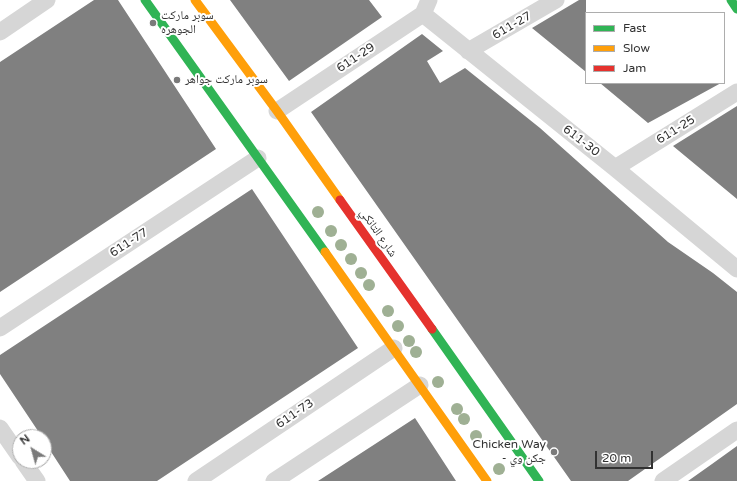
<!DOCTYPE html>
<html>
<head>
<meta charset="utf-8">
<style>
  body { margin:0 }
  #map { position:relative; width:737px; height:481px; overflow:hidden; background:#fff; font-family:"Varela Round",sans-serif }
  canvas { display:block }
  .legend { position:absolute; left:585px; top:12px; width:140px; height:72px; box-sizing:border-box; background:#fff; border:1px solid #adadad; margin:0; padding:5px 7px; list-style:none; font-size:12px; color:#323232 }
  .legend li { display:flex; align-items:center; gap:8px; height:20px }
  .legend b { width:20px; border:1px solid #adadad }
  .north { position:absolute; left:12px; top:429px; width:40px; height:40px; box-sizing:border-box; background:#fff; border:1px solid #adadad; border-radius:50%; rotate:323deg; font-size:11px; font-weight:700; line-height:16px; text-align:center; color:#323232 }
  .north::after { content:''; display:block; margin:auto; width:14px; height:18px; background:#7a7a7a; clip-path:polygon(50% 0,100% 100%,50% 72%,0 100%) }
  .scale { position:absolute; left:595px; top:451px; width:58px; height:18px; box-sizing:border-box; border:2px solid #323232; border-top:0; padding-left:5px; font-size:12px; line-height:14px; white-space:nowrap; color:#323232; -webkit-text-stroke:3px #fff; paint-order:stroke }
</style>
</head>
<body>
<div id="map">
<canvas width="737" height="481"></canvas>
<ul class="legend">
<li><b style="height:5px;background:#30b455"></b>Fast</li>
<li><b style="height:5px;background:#ff9f0a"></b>Slow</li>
<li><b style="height:5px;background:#e5322d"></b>Jam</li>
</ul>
<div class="north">N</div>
<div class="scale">20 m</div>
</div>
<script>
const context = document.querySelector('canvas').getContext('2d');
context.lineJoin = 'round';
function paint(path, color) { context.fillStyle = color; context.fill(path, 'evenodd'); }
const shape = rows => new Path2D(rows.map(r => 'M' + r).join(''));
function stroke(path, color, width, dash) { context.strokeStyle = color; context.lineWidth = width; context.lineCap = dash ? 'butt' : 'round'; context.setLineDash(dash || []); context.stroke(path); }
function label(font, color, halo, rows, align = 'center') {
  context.font = font + ' "Varela Round","Noto Naskh Arabic",sans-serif'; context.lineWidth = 4; context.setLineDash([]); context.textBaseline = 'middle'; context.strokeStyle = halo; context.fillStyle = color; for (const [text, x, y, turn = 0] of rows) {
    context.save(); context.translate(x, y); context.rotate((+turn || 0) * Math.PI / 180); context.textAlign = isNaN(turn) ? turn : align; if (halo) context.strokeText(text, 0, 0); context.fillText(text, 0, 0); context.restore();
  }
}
paint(shape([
  [94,0,118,0,216,149,0,292,0,62],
  [230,0,369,0,382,17,289,81],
  [579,0,586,0,586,72,532,28],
  [422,34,443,51,427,61,440,83,465,68,540,128,668,242,713,273,737,292,737,404,628,481,571,481,311,112],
  [600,83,721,83,648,123],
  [737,106,737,199,673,146],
  [252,189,358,348,157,481,70,481,44,441,44,437,42,437,0,374,0,355],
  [415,418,456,481,318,481,372,446],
  [737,446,737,481,688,481,712,464]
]), '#808080');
stroke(shape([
  [423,14,615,168,737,269],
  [0,32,47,0],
  [468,51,556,0],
  [277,111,423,14,429,0],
  [615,168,737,92],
  [0,328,258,158],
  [0,428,20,457],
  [23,461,37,481],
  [196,481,394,348],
  [274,481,420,385],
  [663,481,737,430]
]), '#d6d6d6', 17);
stroke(shape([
  [145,0,325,252],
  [731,0,737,9],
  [432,329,539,481]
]), '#30b455', 9);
stroke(shape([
  [195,0,277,111,340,200],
  [325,252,487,481]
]), '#ff9f0a', 9);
stroke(shape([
  [340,200,432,329]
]), '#e5322d', 9);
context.fillStyle = '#9fb094';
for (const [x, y] of [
  [318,212],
  [331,231],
  [341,245],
  [351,259],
  [361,273],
  [369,285],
  [388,311],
  [398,326],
  [409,341],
  [416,352],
  [438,382],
  [457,409],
  [464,419],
  [476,436],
  [499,469]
]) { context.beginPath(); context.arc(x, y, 6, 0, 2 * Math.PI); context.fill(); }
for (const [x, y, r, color] of [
  [153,23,4,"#7a7a7a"],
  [177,80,4,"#7a7a7a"],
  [554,452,4,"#7a7a7a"]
]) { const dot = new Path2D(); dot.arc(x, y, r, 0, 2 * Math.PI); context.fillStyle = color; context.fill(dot); stroke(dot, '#fff', 1.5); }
label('12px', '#323232', '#fff', [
  ["سوبر ماركت",161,16],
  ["الجوهره",161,30],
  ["سوبر ماركت جواهر",185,80],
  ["Chicken Way",546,445,"right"],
  ["- جكن وي",546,459,"right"]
], 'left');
label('12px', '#323232', '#fff', [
  ["611-27",512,26,-30],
  ["611-29",356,58,-34],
  ["611-25",676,130,-32],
  ["611-30",581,141,38],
  ["شارع التانكي",378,233,55],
  ["611-77",129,243,-33],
  ["611-73",295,414,-34]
]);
</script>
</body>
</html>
